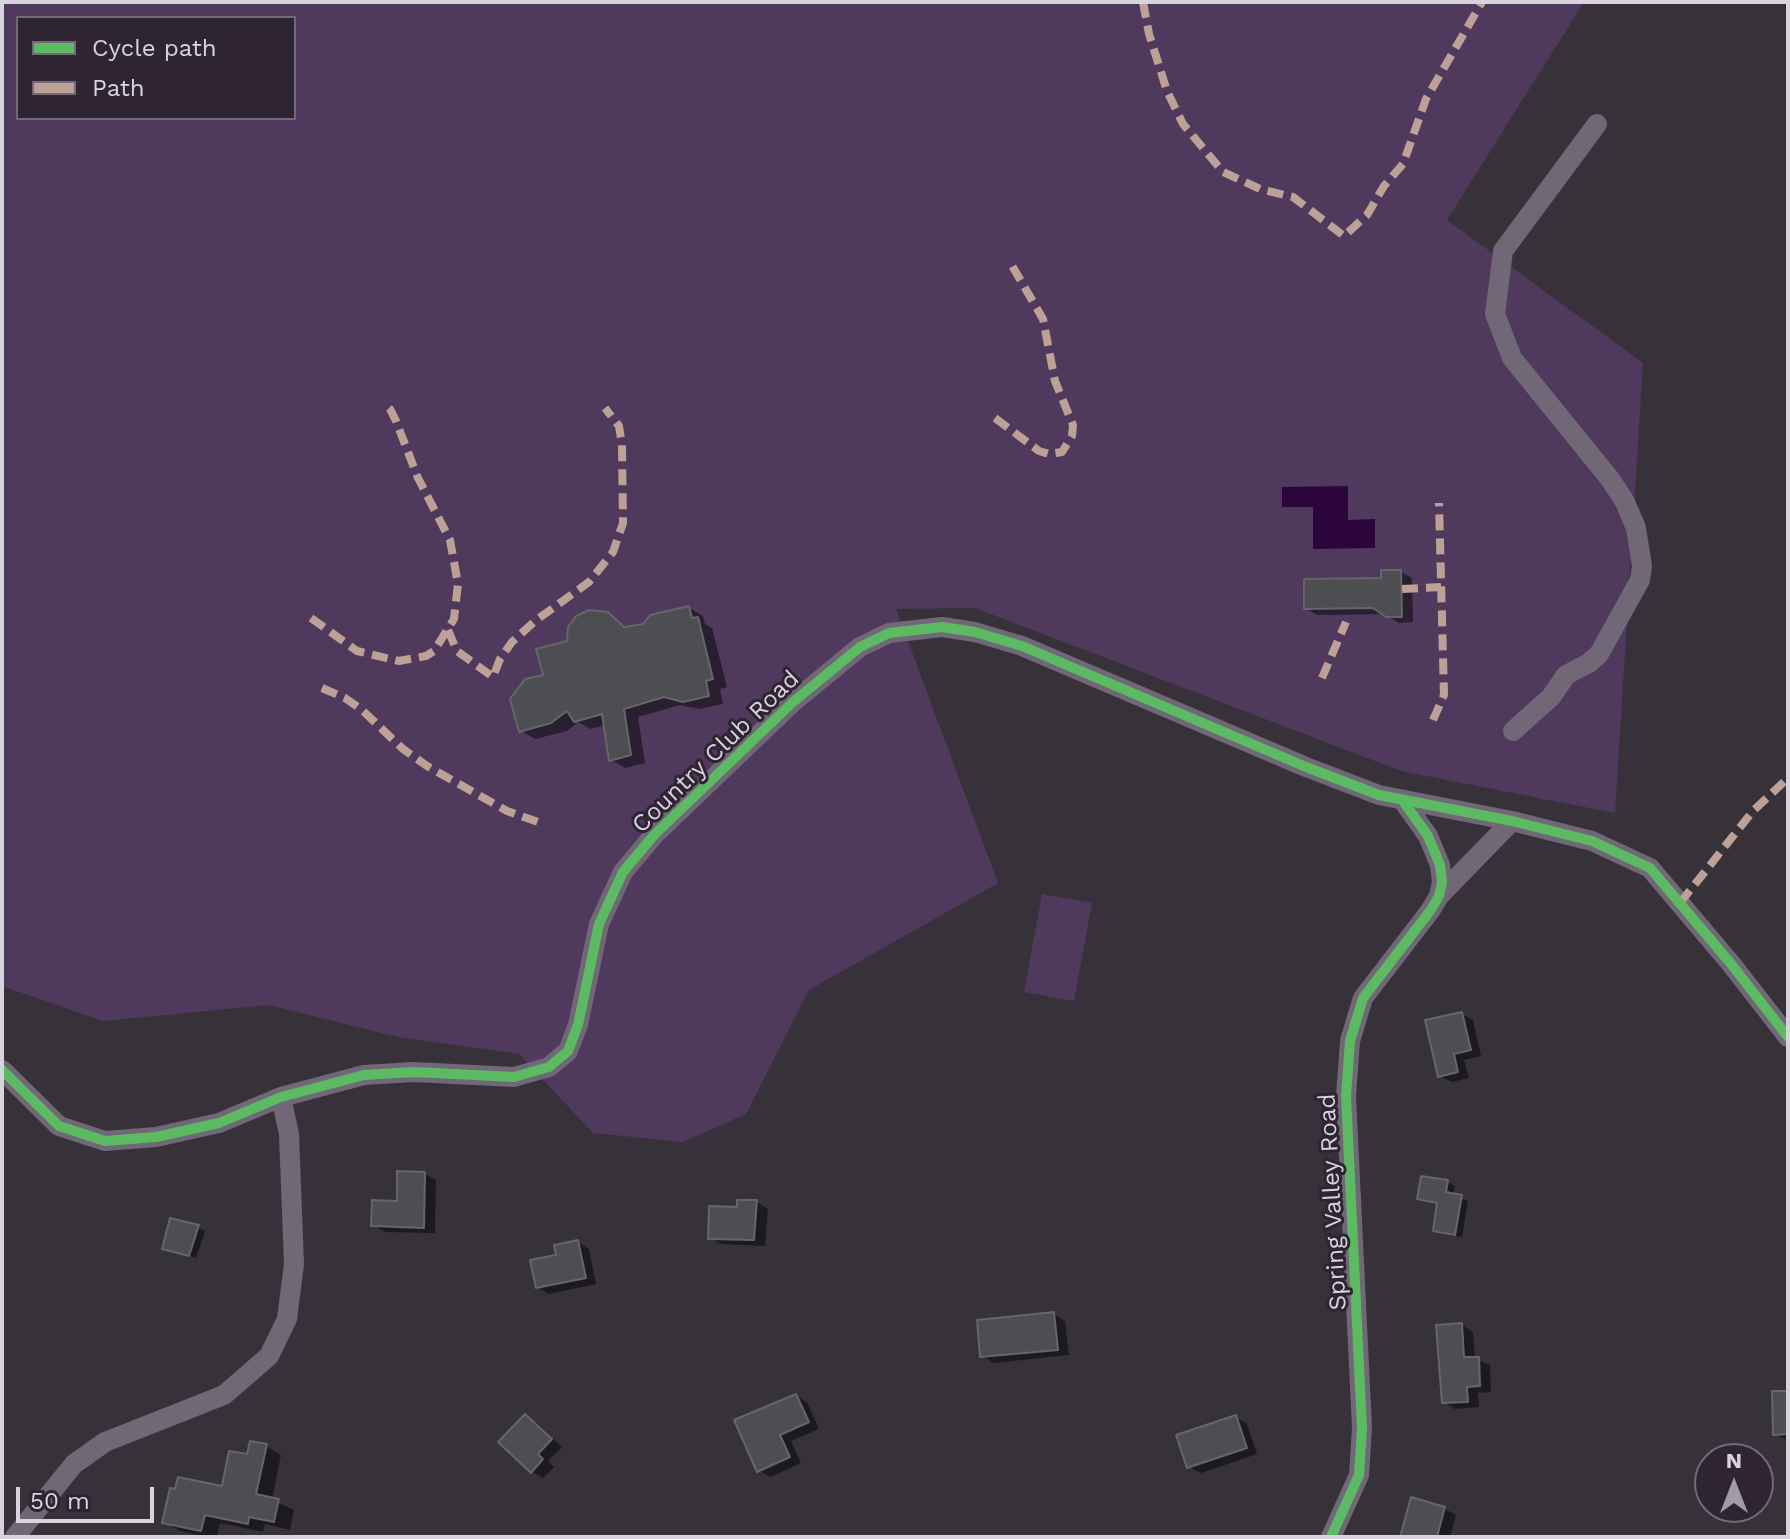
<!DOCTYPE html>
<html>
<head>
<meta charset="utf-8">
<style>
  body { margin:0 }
  #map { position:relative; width:1790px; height:1539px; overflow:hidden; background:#37323a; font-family:"Work Sans",sans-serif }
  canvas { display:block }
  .frame { position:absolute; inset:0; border:4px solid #d9d3de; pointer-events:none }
  .legend { position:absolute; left:16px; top:16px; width:280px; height:104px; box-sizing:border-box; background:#2e2434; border:2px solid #726a78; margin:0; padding:10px 14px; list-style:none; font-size:24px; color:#d9d3de }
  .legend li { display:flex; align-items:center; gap:16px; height:40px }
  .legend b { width:40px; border:2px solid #726a78 }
  .north { position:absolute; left:1694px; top:1443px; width:80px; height:80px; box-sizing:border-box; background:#2e2434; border:2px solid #726a78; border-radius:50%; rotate:0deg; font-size:22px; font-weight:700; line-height:32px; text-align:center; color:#d9d3de }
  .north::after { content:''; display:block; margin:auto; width:28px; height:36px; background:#a09ba5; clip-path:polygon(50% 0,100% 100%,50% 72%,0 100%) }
  .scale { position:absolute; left:16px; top:1487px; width:138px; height:36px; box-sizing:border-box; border:4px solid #d9d3de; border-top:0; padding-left:10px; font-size:24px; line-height:28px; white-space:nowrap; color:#d9d3de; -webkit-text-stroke:6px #2e2434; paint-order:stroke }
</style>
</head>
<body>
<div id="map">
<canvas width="1790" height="1539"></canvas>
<div class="frame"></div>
<ul class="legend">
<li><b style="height:10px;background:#5cba63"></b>Cycle path</li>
<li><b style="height:10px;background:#bda197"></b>Path</li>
</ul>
<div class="north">N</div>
<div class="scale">50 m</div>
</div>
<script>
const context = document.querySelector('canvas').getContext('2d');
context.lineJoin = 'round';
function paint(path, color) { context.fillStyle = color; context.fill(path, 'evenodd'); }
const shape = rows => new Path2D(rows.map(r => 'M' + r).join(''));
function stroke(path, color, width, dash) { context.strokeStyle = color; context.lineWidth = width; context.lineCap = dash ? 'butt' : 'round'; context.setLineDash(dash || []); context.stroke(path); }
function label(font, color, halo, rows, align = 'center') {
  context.font = font + ' "Work Sans",sans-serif'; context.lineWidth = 6; context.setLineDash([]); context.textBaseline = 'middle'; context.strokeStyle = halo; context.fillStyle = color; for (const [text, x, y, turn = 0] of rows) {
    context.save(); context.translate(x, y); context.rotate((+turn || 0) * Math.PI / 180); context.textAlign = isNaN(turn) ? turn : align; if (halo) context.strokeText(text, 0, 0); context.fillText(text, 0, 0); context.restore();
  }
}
paint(shape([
  [2,2,1584,2,1447,220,1643,363,1615,813,1401,771,975,608,896,609,998,883,809,990,746,1114,683,1142,593,1133,519,1054,398,1037,268,1005,103,1021,2,986],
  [18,18,294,18,294,118,18,118],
  [1042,894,1092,903,1074,1001,1024,992]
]), '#4f395d');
paint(shape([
  [1348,486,1348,520,1375,519,1375,548,1313,549,1313,507,1282,507,1282,487]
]), '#2c053d');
paint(shape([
  [1401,572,1412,578,1413,622,1399,623,1384,614,1317,615,1306,608],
  [689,608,703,616,705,624,712,628,727,687,720,689,723,704,699,709,680,705,638,717,645,763,625,768,610,759,605,725,591,729,578,722,567,731,535,739,520,730,545,676,569,643,607,614,629,629,644,626],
  [1461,1014,1473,1020,1481,1056,1464,1060,1469,1078,1452,1082,1440,1076],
  [425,1174,436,1180,435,1233,385,1232,373,1225],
  [1447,1182,1455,1186,1453,1195,1468,1201,1462,1237,1442,1234,1435,1230,1439,1204,1419,1198],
  [757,1202,768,1209,765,1246,721,1244,710,1238,739,1209],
  [198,1227,205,1231,196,1258,164,1248],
  [578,1242,589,1249,596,1284,549,1294,537,1287,558,1256],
  [1054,1314,1065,1321,1069,1355,994,1363,982,1356],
  [1462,1325,1473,1332,1475,1359,1490,1365,1491,1392,1478,1393,1479,1407,1455,1409,1444,1402],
  [1788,1393,1788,1440,1786,1440,1775,1434],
  [796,1396,807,1402,819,1429,791,1441,801,1463,770,1477,758,1470],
  [525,1416,537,1423,562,1447,548,1461,554,1467,543,1478,532,1472],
  [1236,1417,1247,1424,1257,1454,1201,1473,1189,1467],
  [266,1446,281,1455,272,1500,294,1510,290,1530,265,1524,263,1532,220,1523,217,1537,208,1537,180,1531,164,1522,223,1489,248,1457],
  [1413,1500,1445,1509,1456,1515,1450,1537,1402,1537]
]), '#0007');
const building = shape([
  [1381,570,1401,570,1402,617,1386,617,1373,608,1304,609,1304,579,1381,578,1381,570],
  [689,606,692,618,698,617,713,679,706,681,709,696,683,702,664,697,624,709,631,755,609,761,602,714,574,722,567,711,551,723,519,732,510,699,525,679,543,675,536,649,567,641,568,627,576,616,589,610,608,612,624,627,643,624,650,615,689,606],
  [1462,1012,1471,1050,1454,1054,1458,1072,1438,1077,1425,1020,1462,1012],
  [397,1171,425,1172,424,1228,371,1226,372,1200,397,1201,397,1171],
  [1421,1176,1448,1180,1446,1192,1462,1195,1455,1235,1433,1231,1437,1203,1417,1199,1421,1176],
  [737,1200,757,1200,754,1240,708,1239,709,1206,737,1207,737,1200],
  [170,1218,199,1225,189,1256,162,1249,170,1218],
  [578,1240,586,1278,536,1288,530,1260,556,1255,554,1245,578,1240],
  [1054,1312,1058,1350,980,1357,977,1320,1054,1312],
  [1462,1323,1464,1357,1479,1357,1480,1386,1467,1387,1468,1402,1442,1403,1436,1325,1462,1323],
  [1772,1391,1788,1391,1788,1434,1773,1435,1772,1391],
  [796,1394,809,1422,780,1435,790,1457,757,1472,734,1420,796,1394],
  [525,1414,552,1439,538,1454,543,1459,531,1473,498,1442,525,1414],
  [1236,1415,1247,1448,1187,1468,1176,1435,1236,1415],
  [250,1441,267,1444,256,1494,279,1499,274,1522,249,1517,248,1524,205,1515,201,1531,162,1523,170,1488,175,1489,178,1477,222,1486,229,1451,247,1454,250,1441],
  [1411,1497,1445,1507,1437,1537,1400,1537,1411,1497]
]);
paint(building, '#4d4e51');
stroke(building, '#646667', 2);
stroke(shape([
  [1513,731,1551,697,1566,675,1589,663,1599,654,1640,580,1642,566,1636,528,1625,502,1610,479,1512,358,1495,314,1503,251,1597,124],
  [1439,896,1512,821],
  [2,1070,59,1126,105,1141,156,1137,219,1123,281,1097,364,1075,414,1072,514,1077,549,1067,568,1051,578,1025,599,924,623,872,654,835,793,702,860,647,889,633,942,627,975,632,1022,646,1306,767,1379,795,1512,821,1592,841,1650,868,1732,965,1788,1037],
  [15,1537,74,1464,91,1452,105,1442,224,1395,269,1356,287,1319,294,1264,289,1134,281,1097],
  [1331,1537,1359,1475,1362,1428,1346,1096,1350,1041,1363,998,1430,911,1439,896,1442,882,1440,865,1428,836,1403,801]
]), '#706876', 20);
stroke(shape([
  [1143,2,1149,34,1167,91,1183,124,1223,172,1260,189,1293,197,1344,236,1367,215,1384,186,1403,164,1426,99,1482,2],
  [995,418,1039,451,1049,454,1062,452,1072,436,1073,425,1055,381,1043,319,1010,262],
  [1402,589,1441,587],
  [311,618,357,651,399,661,426,656,434,651,454,619,458,584,450,540,418,478,396,421,390,409,384,403],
  [448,630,457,651,493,677,500,659,512,642,535,621,589,582,613,552,623,523,622,445,619,426,605,408],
  [1322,678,1346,622],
  [322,688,345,698,362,710,403,749,427,766,507,811,538,822],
  [1433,720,1444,695,1439,503],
  [1680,903,1753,811,1788,778]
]), '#bda197', 8, [16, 8]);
stroke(shape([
  [2,1070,59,1126,105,1141,156,1137,219,1123,281,1097,364,1075,414,1072,514,1077,549,1067,568,1051,578,1025,599,924,623,872,654,835,793,702,860,647,889,633,942,627,975,632,1022,646,1306,767,1379,795,1512,821,1592,841,1650,868,1732,965,1788,1037],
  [1331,1537,1359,1475,1362,1428,1346,1096,1350,1041,1363,998,1430,911,1439,896,1442,882,1440,865,1428,836,1403,801]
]), '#5cba63', 10);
label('24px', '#d9d3de', '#2e2434', [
  ["Country Club Road",716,752,-44],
  ["Spring Valley Road",1333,1202,-93]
]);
</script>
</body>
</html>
